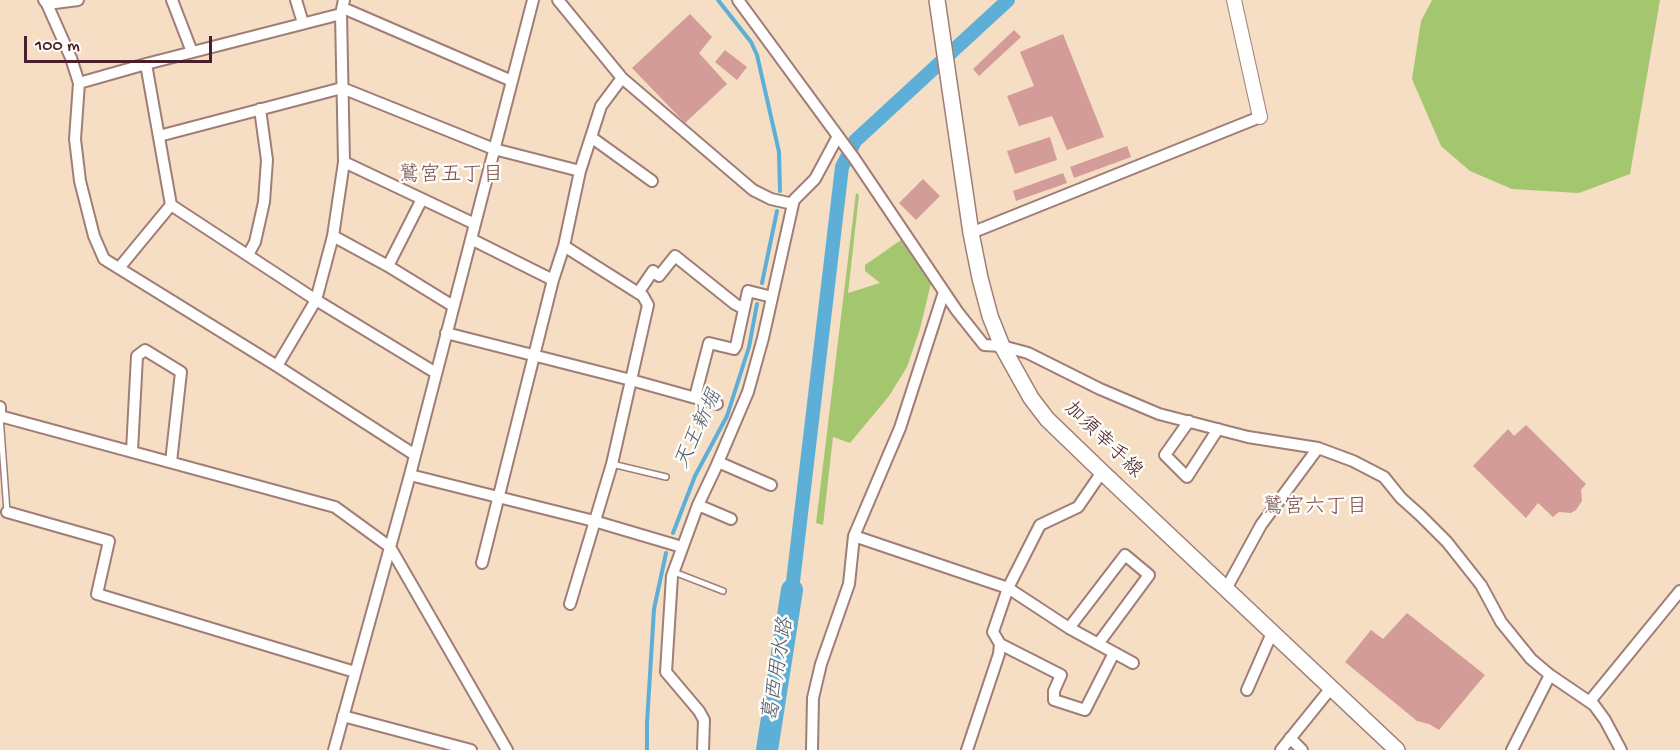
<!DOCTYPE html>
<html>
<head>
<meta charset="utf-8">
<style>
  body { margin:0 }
  #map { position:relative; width:1680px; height:750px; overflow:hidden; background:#f5dec3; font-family:"Gochi Hand",sans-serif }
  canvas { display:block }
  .scale { position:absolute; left:24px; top:36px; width:188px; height:27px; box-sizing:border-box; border:3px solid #4a1f2b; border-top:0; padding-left:8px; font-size:18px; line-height:21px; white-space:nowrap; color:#4a1f2b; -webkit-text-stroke:4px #fdfcf7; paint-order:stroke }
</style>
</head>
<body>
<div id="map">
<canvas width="1680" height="750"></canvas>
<div class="scale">100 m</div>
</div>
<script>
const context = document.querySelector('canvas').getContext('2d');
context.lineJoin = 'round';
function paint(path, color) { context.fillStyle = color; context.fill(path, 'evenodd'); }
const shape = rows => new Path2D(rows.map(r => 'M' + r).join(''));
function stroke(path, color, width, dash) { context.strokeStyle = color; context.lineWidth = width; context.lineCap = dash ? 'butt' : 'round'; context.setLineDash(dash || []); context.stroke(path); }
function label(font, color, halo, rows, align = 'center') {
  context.font = font + ' "Gochi Hand","Klee One",sans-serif'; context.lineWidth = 5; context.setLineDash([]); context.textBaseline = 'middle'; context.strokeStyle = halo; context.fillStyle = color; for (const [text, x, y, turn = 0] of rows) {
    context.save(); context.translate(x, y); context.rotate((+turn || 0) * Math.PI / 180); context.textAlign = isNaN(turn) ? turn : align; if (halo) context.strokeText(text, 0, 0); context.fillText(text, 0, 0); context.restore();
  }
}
paint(shape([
  [1432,0,1660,0,1630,174,1579,193,1512,189,1470,171,1441,146,1412,79,1421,21],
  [856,193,859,195,848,293,880,283,865,271,865,265,901,240,931,283,920,329,907,367,889,396,850,443,833,437,823,525,816,523]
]), '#a4c66f');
stroke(shape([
  [718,0,751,42,757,55,779,152,780,191],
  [762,283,777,211],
  [673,533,695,476,727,416,749,347,757,304],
  [647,750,647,723,654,609,666,553]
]), '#5dafd8', 4);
stroke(shape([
  [792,590,842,167,855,141,1008,0]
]), '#5dafd8', 14);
stroke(shape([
  [767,750,792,590]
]), '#5dafd8', 22);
paint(shape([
  [690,14,712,37,699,53,727,84,685,123,632,68],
  [1014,30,1021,37,979,76,973,69],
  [1063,34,1104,137,1067,150,1052,116,1019,126,1007,96,1034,86,1020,52],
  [725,50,747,67,737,80,715,62],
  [1050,137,1057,160,1015,174,1007,151],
  [1127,146,1131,157,1074,178,1070,167],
  [1063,173,1067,183,1016,201,1013,191],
  [923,179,940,196,916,220,899,203],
  [1526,425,1586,484,1581,490,1582,501,1576,510,1571,513,1559,512,1553,517,1538,503,1526,518,1473,466,1508,429,1514,436],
  [1407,613,1485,675,1439,730,1429,724,1417,721,1345,662,1371,630,1383,639]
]), '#d39c98');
const service = shape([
  [0,416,7,512],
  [612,464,666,477],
  [674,572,723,591]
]);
const minor = shape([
  [44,0,47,4,71,58,79,83,75,139,80,181,94,236,104,259,277,366,415,455],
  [172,0,192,52],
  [296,0,303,23],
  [558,0,622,78,753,190,771,199,793,204,794,200,815,179,838,136],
  [738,0,854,158,957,311,984,345,1002,346,1028,353,1100,389,1159,414,1248,437,1318,448,1353,461,1384,477,1401,498,1420,515,1447,542,1481,585,1501,622,1531,659,1550,675,1594,705,1605,720,1621,750],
  [47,4,78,0],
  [343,8,512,81],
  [146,64,171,205,316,300,436,373],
  [79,83,146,64,341,14],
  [159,136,342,88,494,149,580,171],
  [591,137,652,181],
  [344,162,475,224],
  [971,233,1260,117],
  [333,236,388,266,453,306],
  [471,239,553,280],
  [564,246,643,296,648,305,612,464,570,604],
  [248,255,255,242,264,202,267,160,260,109],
  [388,266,422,199],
  [119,268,171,205],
  [638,293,653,271,659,276,675,256,735,304,744,309],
  [446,333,631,380,717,404],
  [277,366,316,300,333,236,344,162,341,14,344,0],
  [695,397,709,343,734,349,736,346,748,291,772,297],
  [0,407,0,416,335,507,390,547,507,750],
  [1189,421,1165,455,1187,477,1218,429],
  [132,451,137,356,145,350,181,372,171,462],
  [718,462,771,485],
  [410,475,594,521,682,547],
  [698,505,731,519],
  [7,512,109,541,97,594,355,672],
  [854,536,1008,588,1069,628,1133,663],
  [482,563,553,280,564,246,580,171,601,106,622,78],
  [1226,589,1261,525,1318,448],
  [1069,628,1125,555,1149,575,1098,644],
  [1000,644,1061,675,1054,691,1054,700,1085,710,1114,653],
  [1247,690,1272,633],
  [1590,701,1680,591],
  [343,716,471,750],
  [1290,738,1302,750],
  [334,750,410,475,533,0],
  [703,750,704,720,699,711,666,672,672,576,698,505,716,467,748,392,763,338,793,204],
  [812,750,813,698,821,664,849,584,854,536,900,428,944,292],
  [967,750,999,654,1000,644,993,632,1008,588,1040,525,1078,507,1102,472],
  [1281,750,1331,688],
  [1512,750,1550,675]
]);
const tertiary = shape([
  [1234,0,1260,117]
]);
const secondary = shape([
  [937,0,971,233,980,278,990,316,1002,346,1031,398,1047,419,1102,472,1397,750]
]);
stroke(service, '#a07e77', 8);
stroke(minor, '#a07e77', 14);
stroke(tertiary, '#a07e77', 16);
stroke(secondary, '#a07e77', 18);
stroke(service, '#fff', 5);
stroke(minor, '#fff', 10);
stroke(tertiary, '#fff', 14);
stroke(secondary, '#fff', 15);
label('20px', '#4a1f2b', '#fdfcf7', [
  ["加須幸手線",1102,441,44]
]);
label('21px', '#7a4b51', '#fdfcf7', [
  ["鷲宮五丁目",451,177],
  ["鷲宮六丁目",1315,509]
]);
label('italic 21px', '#525970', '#fdfcf7', [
  ["天王新堀",700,430,-65],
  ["葛西用水路",780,670,-81]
]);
</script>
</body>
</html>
